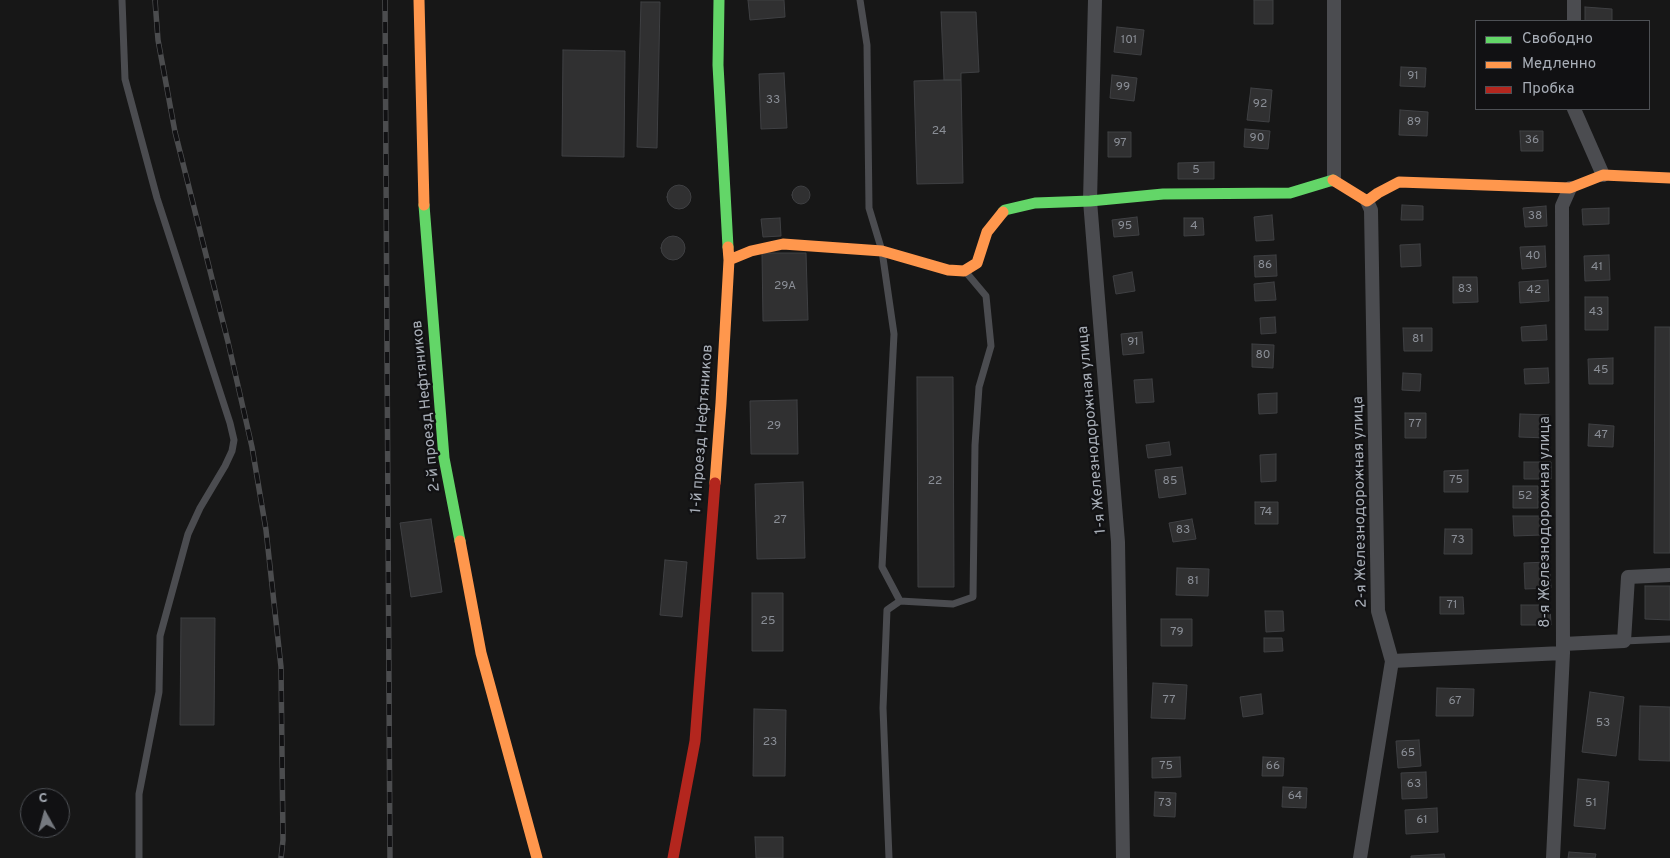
<!DOCTYPE html>
<html>
<head>
<meta charset="utf-8">
<style>
  body { margin:0 }
  #map { position:relative; width:1670px; height:858px; overflow:hidden; background:#171717; font-family:Overpass,sans-serif }
  canvas { display:block }
  .legend { position:absolute; left:1475px; top:20px; width:175px; height:90px; box-sizing:border-box; background:#111113; border:1px solid #4d5055; margin:0; padding:6px 9px; list-style:none; font-size:15px; color:#a8aeb7 }
  .legend li { display:flex; align-items:center; gap:10px; height:25px }
  .legend b { width:25px; border:1px solid #4d5055 }
  .north { position:absolute; left:20px; top:788px; width:50px; height:50px; box-sizing:border-box; background:#111113; border:1px solid #4d5055; border-radius:50%; rotate:353deg; font-size:14px; font-weight:700; line-height:20px; text-align:center; color:#a8aeb7 }
  .north::after { content:''; display:block; margin:auto; width:18px; height:22px; background:#75797f; clip-path:polygon(50% 0,100% 100%,50% 72%,0 100%) }
</style>
</head>
<body>
<div id="map">
<canvas width="1670" height="858"></canvas>
<ul class="legend">
<li><b style="height:6px;background:#63d668"></b>Свободно</li>
<li><b style="height:6px;background:#ff974d"></b>Медленно</li>
<li><b style="height:6px;background:#b3261e"></b>Пробка</li>
</ul>
<div class="north">С</div>
</div>
<script>
const context = document.querySelector('canvas').getContext('2d');
context.lineJoin = 'round';
function paint(path, color) { context.fillStyle = color; context.fill(path, 'evenodd'); }
const shape = rows => new Path2D(rows.map(r => 'M' + r).join(''));
function stroke(path, color, width, dash) { context.strokeStyle = color; context.lineWidth = width; context.lineCap = dash ? 'butt' : 'round'; context.setLineDash(dash || []); context.stroke(path); }
function label(font, color, halo, rows, align = 'center') {
  context.font = font + ' Overpass,sans-serif'; context.lineWidth = 4.5; context.setLineDash([]); context.textBaseline = 'middle'; context.strokeStyle = halo; context.fillStyle = color; for (const [text, x, y, turn = 0] of rows) {
    context.save(); context.translate(x, y); context.rotate((+turn || 0) * Math.PI / 180); context.textAlign = isNaN(turn) ? turn : align; if (halo) context.strokeText(text, 0, 0); context.fillText(text, 0, 0); context.restore();
  }
}
const building = shape([
  [748,0,784,0,785,17,750,20,748,0],
  [1254,0,1273,0,1273,24,1254,24,1254,0],
  [641,2,660,2,657,148,637,147,641,2],
  [1585,7,1612,9,1612,21,1585,21,1585,7],
  [941,12,976,12,979,72,961,73,961,80,944,80,941,12],
  [1117,27,1144,30,1141,55,1114,52,1117,27],
  [563,50,625,51,624,157,562,156,563,50],
  [1401,67,1426,68,1425,87,1400,86,1401,67],
  [784,73,787,128,761,129,759,74,784,73],
  [1112,75,1137,78,1134,101,1110,98,1112,75],
  [944,80,961,80,963,183,917,184,914,81,944,80],
  [1251,88,1272,90,1269,122,1247,120,1251,88],
  [1400,110,1428,112,1427,136,1399,135,1400,110],
  [1245,129,1270,131,1268,149,1244,147,1245,129],
  [1520,131,1543,131,1543,151,1521,151,1520,131],
  [1108,132,1131,132,1131,157,1108,157,1108,132],
  [1214,162,1214,179,1178,179,1178,163,1214,162],
  '667 197a12 12 0 1 1 24 0a12 12 0 1 1-24 0Z',
  '792 195a9 9 0 1 1 18 0a9 9 0 1 1-18 0Z',
  [1402,205,1423,206,1423,220,1401,220,1402,205],
  [1546,206,1547,226,1525,227,1523,208,1546,206],
  [1609,208,1609,224,1583,225,1582,209,1609,208],
  [1272,215,1274,240,1256,241,1254,217,1272,215],
  [1137,217,1139,235,1114,237,1112,220,1137,217],
  [780,218,781,236,763,237,761,219,780,218],
  [1184,218,1203,218,1204,235,1184,236,1184,218],
  '661 248a12 12 0 1 1 24 0a12 12 0 1 1-24 0Z',
  [1420,244,1421,266,1401,267,1400,245,1420,244],
  [1545,246,1546,267,1522,269,1520,247,1545,246],
  [762,253,806,253,808,320,763,321,762,253],
  [1276,255,1277,276,1255,277,1254,256,1276,255],
  [1609,255,1610,280,1585,281,1584,256,1609,255],
  [1132,272,1135,291,1116,294,1113,276,1132,272],
  [1453,277,1477,277,1478,302,1453,303,1453,277],
  [1548,280,1549,301,1520,303,1519,282,1548,280],
  [1274,282,1276,300,1255,301,1254,284,1274,282],
  [1585,297,1608,297,1608,330,1585,330,1585,297],
  [1275,317,1276,333,1261,334,1260,318,1275,317],
  [1546,325,1547,340,1522,341,1521,327,1546,325],
  [1655,327,1670,327,1670,553,1654,553,1655,327],
  [1403,328,1432,328,1432,351,1404,351,1403,328],
  [1142,332,1144,353,1123,355,1121,334,1142,332],
  [1252,344,1274,345,1273,368,1252,367,1252,344],
  [1613,358,1613,384,1589,384,1588,359,1613,358],
  [1548,368,1549,383,1525,384,1524,369,1548,368],
  [1403,373,1421,374,1420,391,1402,390,1403,373],
  [917,377,953,377,954,587,918,587,917,377],
  [1152,379,1154,402,1136,403,1134,380,1152,379],
  [1277,393,1277,413,1259,414,1258,394,1277,393],
  [797,400,798,454,751,454,750,401,797,400],
  [1405,413,1426,413,1426,438,1405,438,1405,413],
  [1520,414,1549,415,1548,438,1519,437,1520,414],
  [1589,424,1614,426,1613,447,1588,446,1589,424],
  [1169,442,1171,455,1148,458,1146,445,1169,442],
  [1276,454,1276,481,1261,482,1260,455,1276,454],
  [1524,462,1551,462,1551,479,1524,479,1524,462],
  [1182,467,1186,494,1159,498,1155,470,1182,467],
  [1468,470,1468,492,1444,492,1444,471,1468,470],
  [803,482,805,558,757,559,755,484,803,482],
  [1513,486,1538,486,1538,508,1513,508,1513,486],
  [1255,502,1278,502,1278,524,1255,524,1255,502],
  [1513,516,1541,516,1541,535,1514,536,1513,516],
  [431,519,442,592,411,597,400,523,431,519],
  [1192,519,1196,539,1173,542,1169,523,1192,519],
  [1445,529,1472,529,1472,554,1444,554,1445,529],
  [665,560,687,562,682,617,660,615,665,560],
  [1549,562,1551,588,1525,589,1524,563,1549,562],
  [1177,568,1209,569,1208,596,1176,595,1177,568],
  [1645,586,1670,586,1670,620,1645,619,1645,586],
  [752,593,783,593,783,651,752,651,752,593],
  [1440,597,1463,597,1464,614,1440,614,1440,597],
  [1521,605,1550,605,1551,625,1521,625,1521,605],
  [1265,611,1283,611,1284,631,1266,632,1265,611],
  [181,618,215,618,214,725,180,725,181,618],
  [1161,619,1192,619,1192,646,1161,646,1161,619],
  [1264,638,1282,638,1283,651,1264,652,1264,638],
  [1153,683,1187,685,1185,719,1151,718,1153,683],
  [1437,688,1474,689,1473,716,1436,716,1437,688],
  [1590,692,1624,697,1616,756,1582,752,1590,692],
  [1261,694,1263,714,1243,717,1240,697,1261,694],
  [1640,706,1670,707,1670,761,1639,760,1640,706],
  [754,709,786,710,785,776,753,776,754,709],
  [1419,740,1421,766,1398,768,1396,741,1419,740],
  [1180,757,1181,777,1152,778,1152,758,1180,757],
  [1263,757,1284,758,1283,776,1262,776,1263,757],
  [1426,772,1427,798,1402,799,1401,773,1426,772],
  [1578,779,1609,782,1605,829,1574,826,1578,779],
  [1283,787,1307,788,1306,808,1282,807,1283,787],
  [1155,792,1176,793,1175,817,1154,816,1155,792],
  [1437,808,1438,832,1406,834,1405,810,1437,808],
  [755,837,783,837,783,858,756,858,755,837],
  [1569,852,1596,854,1595,858,1568,858,1569,852],
  [1444,854,1445,858,1411,858,1411,856,1444,854]
]);
paint(building, '#303031');
stroke(building, '#3f4043', 1);
stroke(shape([
  [122,0,125,79,157,198,230,423,234,440,232,451,225,466,200,508,188,534,160,636,159,692,139,794,139,858],
  [860,0,867,45,869,208,882,251,894,334,882,567,900,601,953,604,973,597,975,445,979,387,991,346,986,296,965,271],
  [1624,641,1670,639],
  [889,858,883,708,887,610,900,601]
]), '#4b4c50', 7);
stroke(shape([
  [1095,0,1090,201,1118,542,1123,858],
  [1574,21,1574,0],
  [1574,109,1603,175],
  [1334,180,1334,0],
  [1563,644,1624,641,1628,577,1670,575],
  [1392,661,1563,653],
  [1360,858,1392,661,1378,611,1371,210,1367,201],
  [1553,858,1563,653,1562,206,1570,188]
]), '#4b4c50', 14);
stroke(shape([
  [719,0,718,65,728,247],
  [424,205,444,458,460,541],
  [1003,212,1005,210,1035,203,1090,201,1163,194,1290,193,1333,180]
]), '#63d668', 11);
stroke(shape([
  [419,0,424,205],
  [1333,180,1367,201,1378,193,1399,182,1570,188,1603,175,1670,178],
  [729,260,751,251,783,244,882,251,948,270,964,271,977,263,987,232,1003,212],
  [715,483,721,403,729,260,728,247],
  [460,541,481,653,537,858]
]), '#ff974d', 11);
stroke(shape([
  [673,858,695,741,715,483]
]), '#b3261e', 11);
const rail = shape([
  [155,0,158,40,175,132,228,342,252,447,266,530,281,667,283,840,281,858],
  [385,0,390,858]
]);
stroke(rail, '#4b4c4e', 5.5);
stroke(rail, '#111113', 4, [11]);
label('12px', '#8a8e96', null, [
  ["101",1129,41],
  ["91",1413,77],
  ["99",1123,88],
  ["33",773,101],
  ["92",1260,105],
  ["89",1414,123],
  ["24",939,132],
  ["90",1257,139],
  ["36",1532,141],
  ["97",1120,144],
  ["5",1196,171],
  ["38",1535,217],
  ["95",1125,227],
  ["4",1194,227],
  ["40",1533,257],
  ["86",1265,266],
  ["41",1597,268],
  ["29А",785,287],
  ["83",1465,290],
  ["42",1534,291],
  ["43",1596,313],
  ["81",1418,340],
  ["91",1133,343],
  ["80",1263,356],
  ["45",1601,371],
  ["77",1415,425],
  ["29",774,427],
  ["47",1601,436],
  ["75",1456,481],
  ["22",935,482],
  ["85",1170,482],
  ["52",1525,497],
  ["74",1266,513],
  ["27",780,521],
  ["83",1183,531],
  ["73",1458,541],
  ["81",1193,582],
  ["71",1452,606],
  ["25",768,622],
  ["79",1177,633],
  ["77",1169,701],
  ["67",1455,702],
  ["53",1603,724],
  ["23",770,743],
  ["65",1408,754],
  ["75",1166,767],
  ["66",1273,767],
  ["63",1414,785],
  ["64",1295,797],
  ["73",1165,804],
  ["51",1591,804],
  ["61",1422,821]
]);
label('15px', '#a8aeb7', '#111113', [
  ["2-й проезд Нефтяников",427,406,-96],
  ["1-й проезд Нефтяников",703,429,-86],
  ["1-я Железнодорожная улица",1093,430,-95],
  ["2-я Железнодорожная улица",1361,502,-91],
  ["8-я Железнодорожная улица",1546,522,-90]
]);
</script>
</body>
</html>
